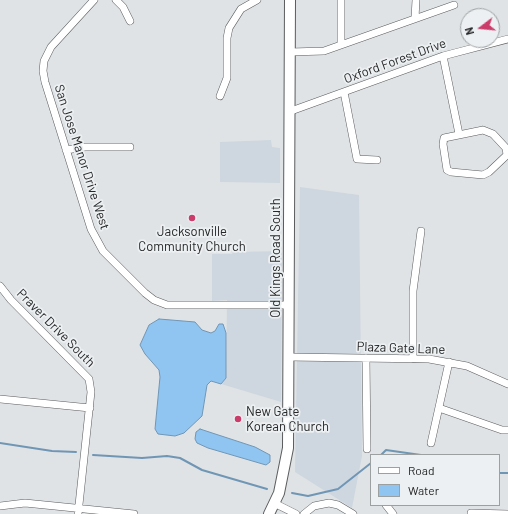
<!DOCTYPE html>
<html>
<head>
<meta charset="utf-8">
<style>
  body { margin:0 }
  #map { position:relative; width:508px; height:514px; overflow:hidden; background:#e0e3e5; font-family:Barlow,sans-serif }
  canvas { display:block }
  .legend { position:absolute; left:370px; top:454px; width:130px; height:52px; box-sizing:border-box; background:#edf0f2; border:1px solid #9da0a1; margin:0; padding:5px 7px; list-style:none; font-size:12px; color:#262728 }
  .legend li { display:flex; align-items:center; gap:8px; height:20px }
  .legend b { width:20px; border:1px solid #9da0a1 }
  .north { position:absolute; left:460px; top:8px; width:40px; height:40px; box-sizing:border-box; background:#edf0f2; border:1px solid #9da0a1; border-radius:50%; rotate:254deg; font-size:11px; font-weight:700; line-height:16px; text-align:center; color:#262728 }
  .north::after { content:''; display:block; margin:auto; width:14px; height:18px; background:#ca3d6b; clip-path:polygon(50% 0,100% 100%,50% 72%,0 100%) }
</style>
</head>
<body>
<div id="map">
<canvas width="508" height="514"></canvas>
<ul class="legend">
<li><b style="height:5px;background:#fff"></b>Road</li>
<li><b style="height:11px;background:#90c5f1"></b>Water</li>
</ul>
<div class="north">N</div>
</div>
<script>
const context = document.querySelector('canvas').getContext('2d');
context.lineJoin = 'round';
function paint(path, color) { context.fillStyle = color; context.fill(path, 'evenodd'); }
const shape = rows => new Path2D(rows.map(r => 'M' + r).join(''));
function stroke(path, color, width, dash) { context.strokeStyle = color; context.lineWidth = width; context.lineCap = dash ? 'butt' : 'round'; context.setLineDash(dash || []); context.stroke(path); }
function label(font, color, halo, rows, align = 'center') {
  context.font = font + ' Barlow,sans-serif'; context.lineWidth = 3.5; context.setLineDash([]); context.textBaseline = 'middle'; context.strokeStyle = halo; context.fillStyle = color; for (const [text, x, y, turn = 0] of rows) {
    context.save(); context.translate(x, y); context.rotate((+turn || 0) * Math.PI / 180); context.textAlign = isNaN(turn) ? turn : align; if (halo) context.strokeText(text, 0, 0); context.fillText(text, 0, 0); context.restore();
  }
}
paint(shape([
  [271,140,272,147,280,148,280,183,220,182,220,142],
  [300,187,359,195,362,456,352,508,295,472],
  [282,251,281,402,221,384,226,378,227,300,212,301,212,254,232,254,233,252]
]), '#ced7df');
const water = shape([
  [159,319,195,322,202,330,211,333,215,331,219,324,223,324,226,333,226,378,221,384,211,381,207,385,202,416,184,433,175,436,158,434,155,429,160,377,159,370,145,354,140,345,149,325,159,319],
  [200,429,255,447,270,455,270,462,266,465,208,448,197,443,195,439,196,432,200,429]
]);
paint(water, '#90c5f1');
stroke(water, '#7096b5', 1);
stroke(shape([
  [0,443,52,451,76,452],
  [93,455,142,458,167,456,180,458,202,470,267,489],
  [381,455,386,450,421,455],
  [499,473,508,473],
  [292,493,308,496,338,489,371,463]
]), '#7096b5', 2);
const street = shape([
  [94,0,51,47,44,61,43,71,45,82,91,229,103,251,145,293,154,300,167,305,289,305],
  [116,0,123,7,130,21],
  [415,18,416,0],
  [341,44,341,0],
  [291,52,324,51,454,5],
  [443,56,459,134],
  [344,92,357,159,377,160],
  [220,96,227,78,227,38,229,28,241,9,257,0],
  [291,111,443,56,508,39],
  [483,130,493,134,506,148,507,155,489,172,483,175,451,172,447,170,443,144,444,138,483,130],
  [66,150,85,147,130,147],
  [0,286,11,300,89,379,91,392,78,514],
  [289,357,429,359,467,366,508,384],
  [366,358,367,449],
  [413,359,413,291,421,231],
  [0,399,90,408],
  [439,408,502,430,508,430],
  [431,443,449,362],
  [274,503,296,514],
  [386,505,393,514],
  [0,506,25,503,134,514],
  [471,513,508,514],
  [304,514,314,506,329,503,338,505,353,514]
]);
const secondary = shape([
  [269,514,279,493,288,448,290,0]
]);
stroke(street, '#5a5c5e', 8);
stroke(secondary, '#5a5c5e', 12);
stroke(street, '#fff', 7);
stroke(secondary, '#fff', 10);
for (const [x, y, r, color] of [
  [192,218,4,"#ca3d6b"],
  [238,419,4,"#ca3d6b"]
]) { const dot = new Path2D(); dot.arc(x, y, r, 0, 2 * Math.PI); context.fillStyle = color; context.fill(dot); stroke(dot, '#edf0f2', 1.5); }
label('13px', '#262728', '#edf0f2', [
  ["Oxford Forest Drive",395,61,-20],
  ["San Jose Manor Drive West",82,157,72],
  ["Old Kings Road South",276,258,-90],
  ["Praver Drive South",56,328,45],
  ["Plaza Gate Lane",401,348,2]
]);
label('13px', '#262728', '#edf0f2', [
  ["Jacksonville",192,232],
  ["Community Church",192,247],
  ["New Gate",246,412,"left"],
  ["Korean Church",246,427,"left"]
]);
</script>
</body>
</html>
